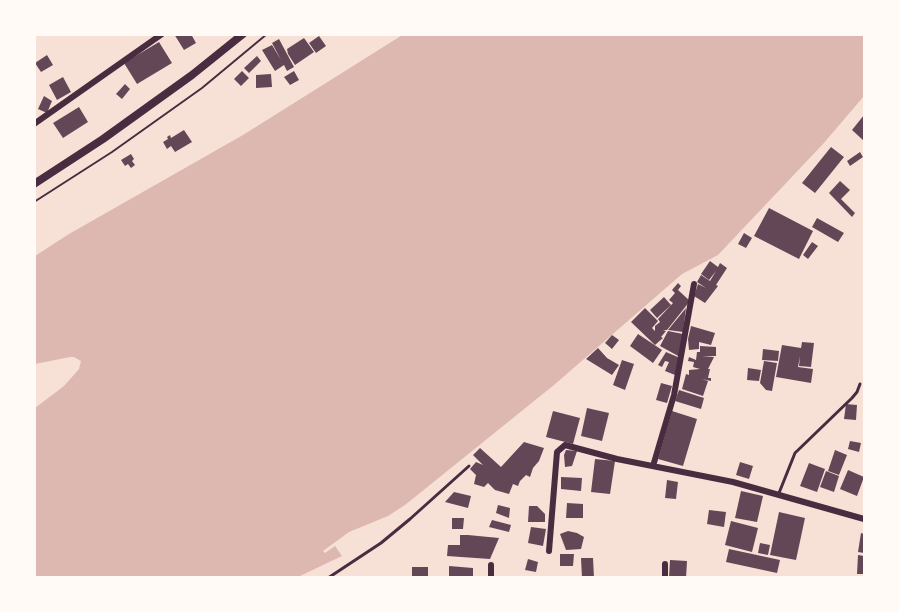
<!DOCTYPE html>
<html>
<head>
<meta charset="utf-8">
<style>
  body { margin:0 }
  #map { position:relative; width:899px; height:612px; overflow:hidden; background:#f7e1d7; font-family:Barlow,sans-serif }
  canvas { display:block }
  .frame { position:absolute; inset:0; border:36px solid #fffaf5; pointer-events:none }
</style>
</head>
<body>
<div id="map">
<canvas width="899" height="612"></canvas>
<div class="frame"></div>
</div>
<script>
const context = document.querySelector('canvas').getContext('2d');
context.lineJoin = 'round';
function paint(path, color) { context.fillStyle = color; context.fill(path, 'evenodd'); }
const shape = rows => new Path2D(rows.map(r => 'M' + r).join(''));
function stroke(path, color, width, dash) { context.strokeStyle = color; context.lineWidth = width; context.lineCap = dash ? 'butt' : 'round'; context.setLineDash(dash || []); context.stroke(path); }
paint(shape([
  [404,34,864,35,864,96,823,144,718,255,682,274,554,385,405,505,388,516,349,532,323,551,325,553,335,546,342,556,298,577,35,577,35,408,64,386,79,369,81,361,74,357,70,357,35,364,35,256,69,234,243,135]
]), '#dcb8b0');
paint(shape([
  [174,34,191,34,196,43,184,50],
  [319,36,326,46,316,53,309,43],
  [304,38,314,52,295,65,288,54,287,49],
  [279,39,294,67,287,71,284,65,275,71,262,50,272,45,281,60,272,43],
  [159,42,172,63,137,84,124,63],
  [47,55,53,65,41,72,35,63],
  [257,56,261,61,249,73,244,68],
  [242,71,249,78,241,86,234,79],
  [294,71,299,80,290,85,284,77],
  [271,74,272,87,256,88,256,75],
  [63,77,71,92,57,100,49,85],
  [125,84,130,89,122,99,116,94],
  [44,96,52,101,47,113,38,109],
  [79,107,88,122,63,138,53,123],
  [864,115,864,141,852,130],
  [184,130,192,142,175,152,171,146,167,149,163,142,168,139,167,137,170,135,171,138],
  [831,147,844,157,815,193,802,183],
  [860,152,863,157,850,166,847,161],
  [131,154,134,159,132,161,135,165,131,168,128,164,125,166,121,160],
  [840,181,850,190,841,199,855,213,852,217,829,193],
  [769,208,813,231,799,259,754,236],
  [817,218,844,233,838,242,812,227],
  [744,233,752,238,746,248,738,244],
  [812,242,818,246,808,259,803,255],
  [710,261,718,267,720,263,727,268,716,285,718,286,705,303,694,296,698,284,706,288,697,282,701,275,710,281,716,271,709,280,701,274],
  [678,283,681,286,678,290,690,301,667,330,663,330,666,331,661,337,663,338,655,345,631,322,645,308,658,321,652,328,655,331,655,326,660,322,658,319,673,303,669,300,675,293,672,290],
  [664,297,671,305,657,318,650,310],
  [686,308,683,332,668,330],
  [691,326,715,333,711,345,699,342,699,349,689,350,688,339],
  [668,331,683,334,680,357,660,346],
  [638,334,662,350,653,363,630,346],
  [612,335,619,340,612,349,605,343],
  [802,342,814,343,811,367,799,366,800,356,798,367,813,369,811,383,776,377,782,345,801,348],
  [700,346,716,347,716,356,702,356,714,357,708,369,710,369,708,378,711,378,711,381,702,379,708,381,703,396,682,389,686,374,689,375,689,370,700,369,693,367,694,362,688,361,689,357,696,360,697,352,706,352,700,352],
  [598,348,607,358,619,365,612,375,586,359],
  [763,349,779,351,778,361,762,360],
  [666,352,680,358,675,375,665,371,669,362,665,361,662,367,658,365],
  [622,360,634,364,625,390,613,385],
  [764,361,777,363,772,391,766,390,760,383],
  [748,368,761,370,759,381,747,380],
  [661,383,672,386,667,403,656,400],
  [679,390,704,398,701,409,675,401],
  [846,404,857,405,856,420,844,419],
  [587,408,609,413,602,441,581,436],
  [553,411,580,418,573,444,546,437],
  [672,411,697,419,683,466,658,459],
  [850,441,861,443,859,452,848,449],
  [524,442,544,448,539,461,533,468,530,477,526,475,520,481,518,486,513,484,509,494,495,490,488,483,484,487,474,484,476,475,470,469,476,462,483,465,473,455,480,448,501,467],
  [566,450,577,451,572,466,565,467,564,455],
  [835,450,847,455,839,475,828,471],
  [595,459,615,461,610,494,591,492],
  [740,462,753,466,749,479,736,475],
  [809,463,825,469,817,492,800,486],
  [848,470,864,477,857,496,840,489],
  [826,471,839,476,834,492,820,487],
  [561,477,582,478,581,491,561,489],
  [667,480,678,482,676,499,665,498],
  [741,491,763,496,757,522,735,518],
  [454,492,471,496,468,508,445,502],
  [567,503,583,504,583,518,566,518],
  [498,505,510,508,509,518,496,513],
  [529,506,537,506,545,514,545,522,528,522],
  [709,510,726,512,724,527,707,524],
  [779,512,805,518,796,560,770,555],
  [452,518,464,518,463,529,452,529],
  [492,520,511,525,509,532,489,527],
  [731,521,758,528,752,552,725,545],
  [531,527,546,529,543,546,528,543],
  [568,531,577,533,584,537,581,549,566,550,560,534],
  [861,533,864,534,864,553,858,552],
  [460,535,468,535,499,538,490,559,447,556,448,545,460,545],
  [760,543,770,545,768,555,758,553],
  [729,549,780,560,777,573,726,562],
  [560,554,574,554,573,566,560,566],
  [858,555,864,556,864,574,857,574],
  [581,558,593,558,594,578,582,578],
  [528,559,538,562,536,572,525,570],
  [670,560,687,561,686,578,669,578],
  [449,566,473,568,473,578,449,578],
  [412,567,428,567,428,578,412,578]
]), '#644757');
stroke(shape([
  [34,202,112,152,202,88,267,34]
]), '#4a2c40', 2);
stroke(shape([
  [779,493,795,453,852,398,857,392,860,384],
  [328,578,381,543,410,519,469,466]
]), '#4a2c40', 3);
stroke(shape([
  [34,124,162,34],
  [653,466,674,395,694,284],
  [549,551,557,452,565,445,617,459,733,482,864,519],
  [665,564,665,578],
  [491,578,491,565]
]), '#4a2c40', 6);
stroke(shape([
  [34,184,103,139,192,75,243,34]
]), '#4a2c40', 8);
</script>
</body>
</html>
